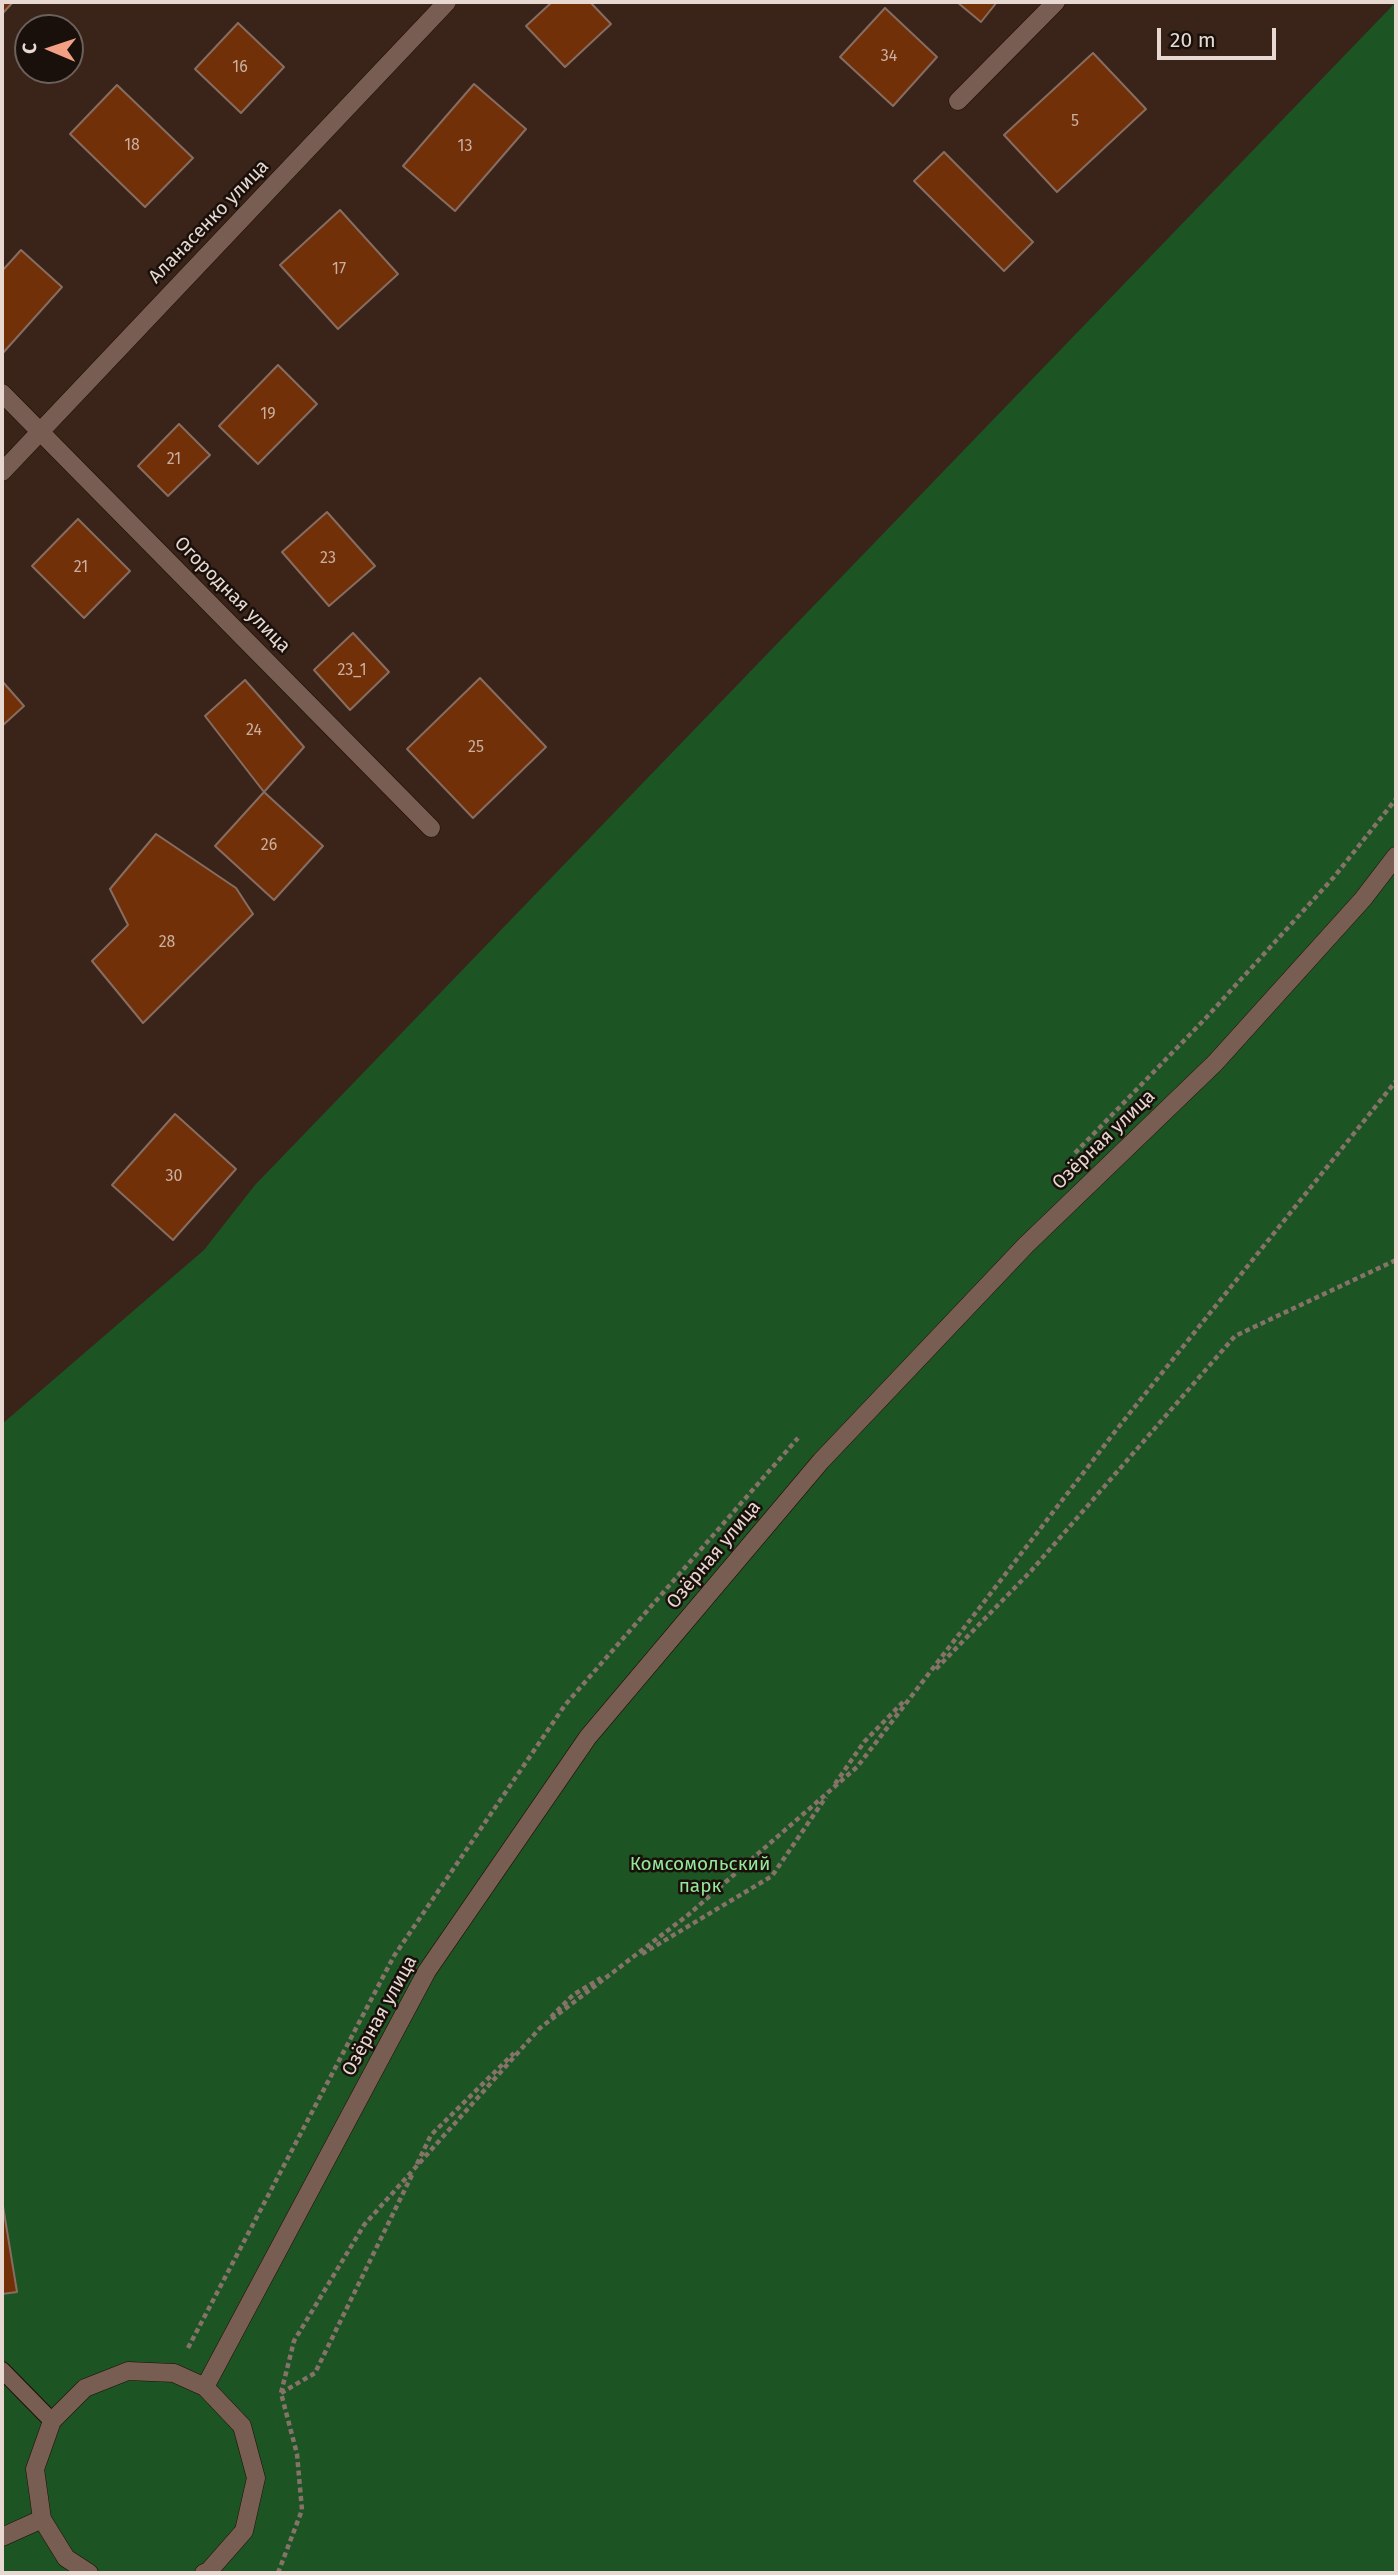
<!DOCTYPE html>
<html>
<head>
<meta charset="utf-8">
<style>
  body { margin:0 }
  #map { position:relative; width:1398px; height:2575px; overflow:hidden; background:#3a2419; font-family:"Fira Sans",sans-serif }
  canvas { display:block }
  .frame { position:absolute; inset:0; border:4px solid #e7d8d1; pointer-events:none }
  .north { position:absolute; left:14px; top:14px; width:70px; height:70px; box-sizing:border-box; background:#1a100b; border:2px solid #6c605a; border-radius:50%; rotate:272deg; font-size:19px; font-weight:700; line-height:28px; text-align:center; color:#e7d8d1 }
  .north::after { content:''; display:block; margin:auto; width:24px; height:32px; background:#f39f84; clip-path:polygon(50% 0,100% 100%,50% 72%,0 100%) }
  .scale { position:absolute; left:1157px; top:28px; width:119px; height:32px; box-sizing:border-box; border:4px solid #e7d8d1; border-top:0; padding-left:9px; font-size:21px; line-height:24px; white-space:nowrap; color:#e7d8d1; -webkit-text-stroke:5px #1a100b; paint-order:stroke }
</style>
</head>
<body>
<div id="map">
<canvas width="1398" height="2575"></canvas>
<div class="frame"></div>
<div class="north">С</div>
<div class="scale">20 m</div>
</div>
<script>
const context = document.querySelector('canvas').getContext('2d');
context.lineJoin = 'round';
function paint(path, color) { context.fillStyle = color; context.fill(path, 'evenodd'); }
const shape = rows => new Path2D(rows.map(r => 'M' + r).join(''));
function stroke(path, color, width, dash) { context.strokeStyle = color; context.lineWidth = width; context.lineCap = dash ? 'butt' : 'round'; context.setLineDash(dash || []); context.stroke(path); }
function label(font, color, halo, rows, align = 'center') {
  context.font = font + ' "Fira Sans",sans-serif'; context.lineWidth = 5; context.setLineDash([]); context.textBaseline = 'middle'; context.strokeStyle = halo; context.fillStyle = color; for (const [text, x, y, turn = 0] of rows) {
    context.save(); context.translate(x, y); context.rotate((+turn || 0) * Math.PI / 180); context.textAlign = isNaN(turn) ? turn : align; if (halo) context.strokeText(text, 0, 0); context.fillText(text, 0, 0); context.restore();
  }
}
paint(shape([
  [1396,2,1396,2573,2,2573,2,1424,204,1250,255,1185]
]), '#1c5423');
const building = shape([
  [2,2,13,2,3,13,2,2],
  [552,2,590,2,611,24,565,67,526,26,552,2],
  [957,2,997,2,981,22,957,2],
  [885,8,937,57,893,106,840,57,885,8],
  [238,23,284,67,241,113,195,69,238,23],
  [1093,53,1146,109,1057,192,1004,135,1093,53],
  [474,84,526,129,455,211,403,166,474,84],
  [117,85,193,158,145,207,70,134,117,85],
  [944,152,1033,242,1004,271,914,181,944,152],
  [340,210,398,274,338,329,280,265,340,210],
  [21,250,62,287,2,354,2,271,21,250],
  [278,365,317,404,258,464,219,426,278,365],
  [179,424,210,455,168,496,138,466,179,424],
  [327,512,375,566,329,606,282,552,327,512],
  [78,519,130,571,84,618,32,566,78,519],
  [353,633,389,672,350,710,314,670,353,633],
  [480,678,546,747,473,818,407,749,480,678],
  [245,680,304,747,264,792,205,716,245,680],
  [2,681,24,706,2,726,2,681],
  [264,792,323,846,274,900,215,846,264,792],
  [156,834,236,888,253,914,143,1023,92,961,128,925,110,889,156,834],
  [175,1114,236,1169,173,1240,112,1185,175,1114],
  [2,2200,17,2292,2,2294,2,2200]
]);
paint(building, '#723008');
stroke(building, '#876d61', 2);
const service = shape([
  [2,2370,52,2421]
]);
const minor = shape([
  [958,101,1056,2],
  [2,393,431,828],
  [2,472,447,2],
  [205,2387,427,1971,588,1737,821,1461,1026,1245,1215,1063,1363,899,1396,856],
  [2,2537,42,2519],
  [89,2573,66,2558,42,2519,35,2469,52,2421,85,2388,128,2371,174,2373,205,2387,242,2426,256,2478,244,2531,208,2572,204,2573]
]);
stroke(service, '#200c04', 18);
stroke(minor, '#200c04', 19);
stroke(shape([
  [1075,1153,1204,1020,1334,877,1396,799],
  [936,1669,1031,1571,1235,1336,1396,1260],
  [835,1784,864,1742,905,1700],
  [642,1954,772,1876,826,1797],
  [551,2017,573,1995,601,1978],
  [417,2164,431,2135,514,2053],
  [188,2348,394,1956,565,1705,798,1438],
  [281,2393,315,2373,412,2175],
  [278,2573,302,2510,297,2454,281,2393,294,2341,364,2225,540,2028,688,1915,857,1767,1117,1429,1396,1081]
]), '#857268', 4.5, [5, 3.5]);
stroke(service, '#775d52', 16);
stroke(minor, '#775d52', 18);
label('16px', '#caae9f', null, [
  ["34",889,57],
  ["16",240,68],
  ["5",1075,122],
  ["18",132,146],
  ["13",465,147],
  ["17",339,270],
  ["19",268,415],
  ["21",174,460],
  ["23",328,559],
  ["21",81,568],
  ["23_1",352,671],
  ["24",254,731],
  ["25",476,748],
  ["26",269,846],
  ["28",167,943],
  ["30",174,1177]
]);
label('19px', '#e7d8d1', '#1a100b', [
  ["Аланасенко улица",209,222,-46],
  ["Огородная улица",232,595,45],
  ["Озёрная улица",1104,1140,-44],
  ["Озёрная улица",714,1555,-50],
  ["Озёрная улица",380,2016,-61]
]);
label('19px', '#93e798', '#1a100b', [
  ["Комсомольский",700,1865],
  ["парк",700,1887]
]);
</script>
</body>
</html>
